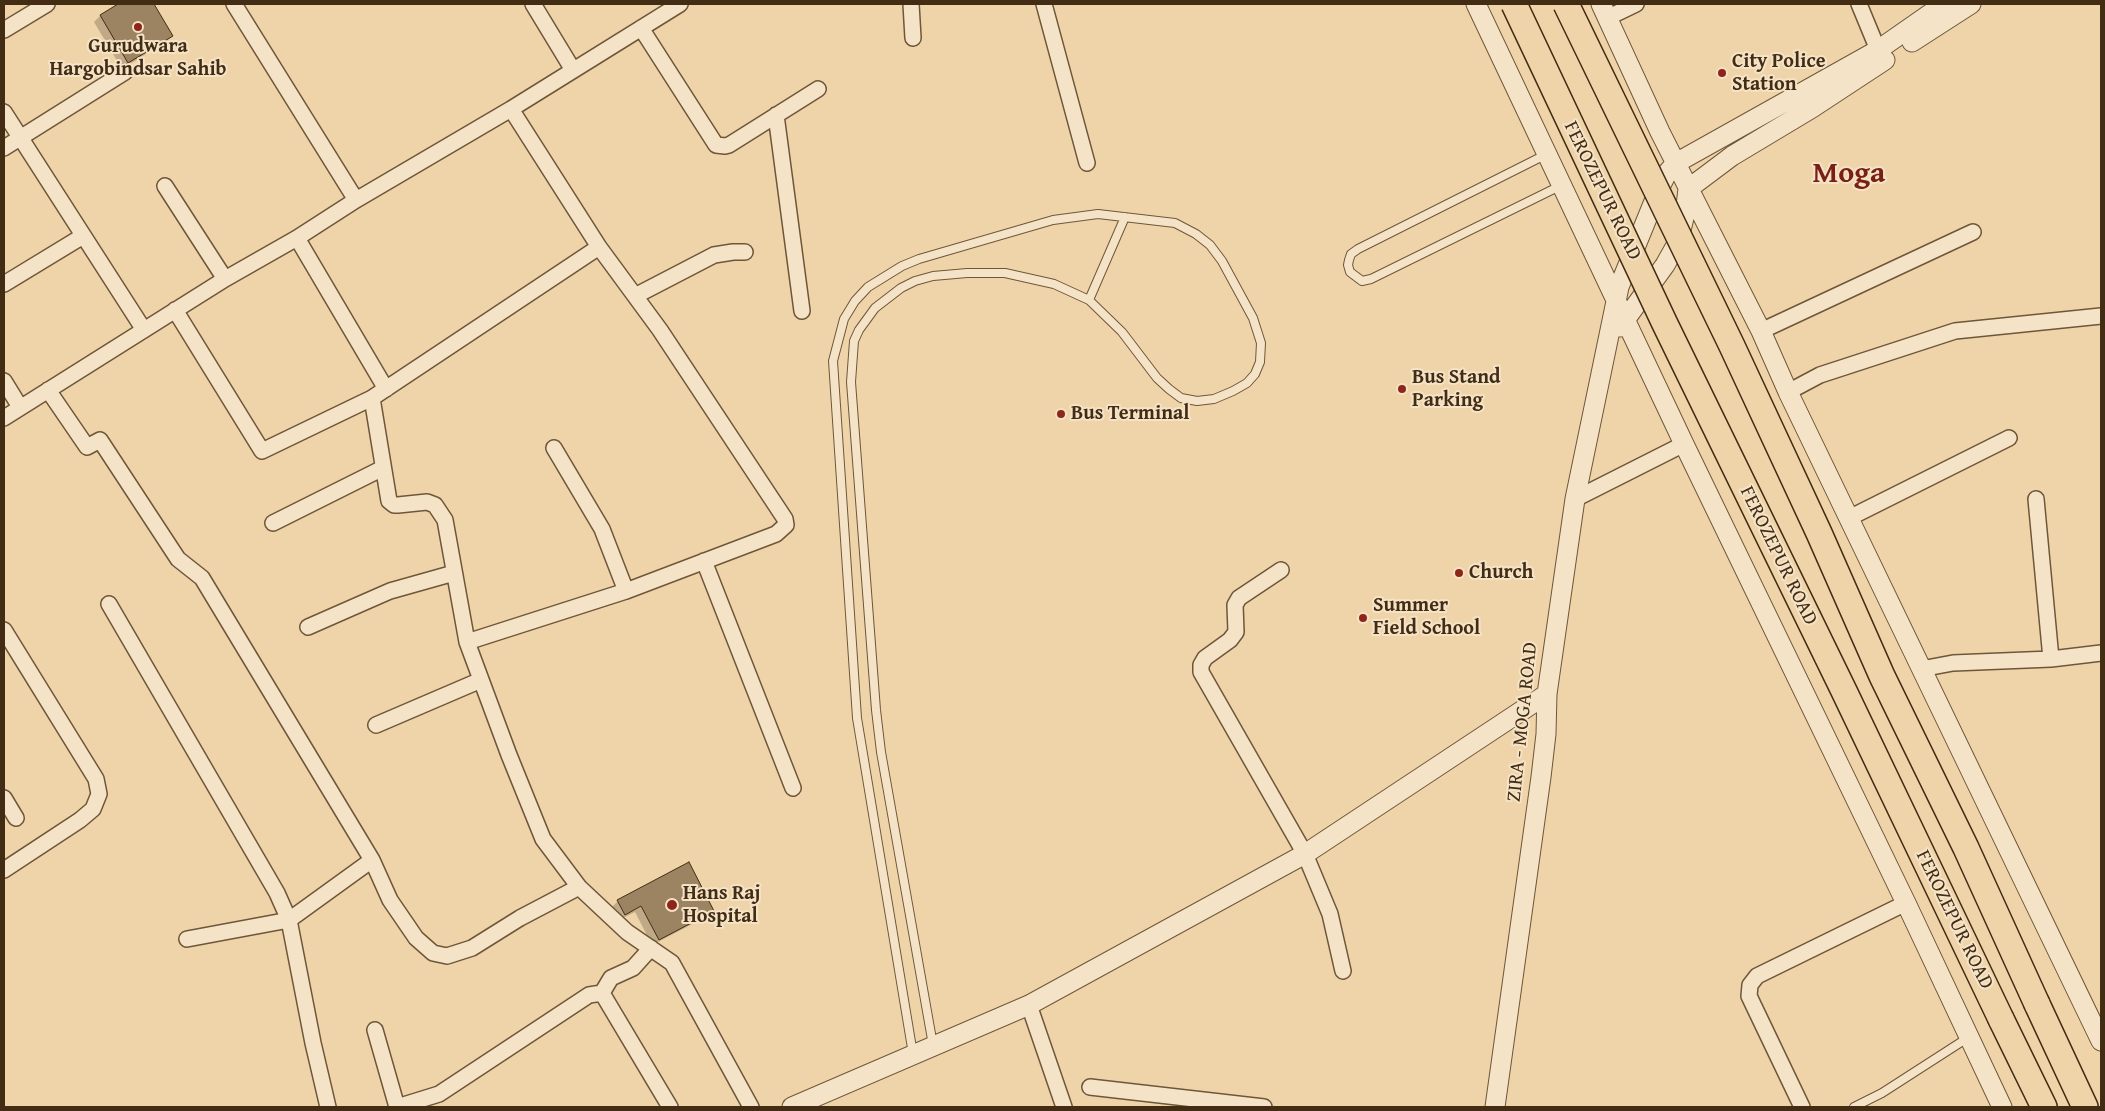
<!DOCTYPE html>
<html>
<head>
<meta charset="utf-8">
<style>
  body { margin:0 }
  #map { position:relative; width:2105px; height:1111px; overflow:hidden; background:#f0d4a9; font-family:"Gentium Book Plus",serif }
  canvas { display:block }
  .frame { position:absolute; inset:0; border:5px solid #422c14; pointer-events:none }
</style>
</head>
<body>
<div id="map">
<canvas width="2105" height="1111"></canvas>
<div class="frame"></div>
</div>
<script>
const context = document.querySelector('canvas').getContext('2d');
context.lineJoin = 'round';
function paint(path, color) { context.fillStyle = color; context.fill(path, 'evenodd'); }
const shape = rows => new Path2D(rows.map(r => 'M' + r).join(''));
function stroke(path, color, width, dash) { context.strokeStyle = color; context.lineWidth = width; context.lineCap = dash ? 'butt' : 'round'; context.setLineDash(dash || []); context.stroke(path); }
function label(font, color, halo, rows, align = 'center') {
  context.font = font + ' "Gentium Book Plus",serif'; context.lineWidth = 4; context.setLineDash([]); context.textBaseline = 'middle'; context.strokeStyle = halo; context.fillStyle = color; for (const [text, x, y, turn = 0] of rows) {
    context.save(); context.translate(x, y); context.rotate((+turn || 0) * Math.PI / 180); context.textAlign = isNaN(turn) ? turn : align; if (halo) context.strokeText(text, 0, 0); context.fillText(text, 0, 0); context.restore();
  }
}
paint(shape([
  [120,4,152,4,172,36,165,42,122,69,94,22,100,16],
  [618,901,713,911,706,917,652,945,635,912,619,920,612,907]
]), '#0003');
const building = shape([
  [118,4,154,4,173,36,128,63,100,15,118,4],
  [689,862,714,911,659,940,641,906,625,915,617,900,689,862]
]);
paint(building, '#9c8361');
stroke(building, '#422c14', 1);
const service = shape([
  [1547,154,1358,249,1351,254,1349,260,1348,265,1350,272,1362,281,1371,279,1562,185],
  [1089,300,1125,217],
  [913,1054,857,718,833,361,844,319,855,301,868,287,902,266,919,259,1053,220,1098,214,1175,223,1196,234,1210,245,1222,261,1253,318,1261,343,1260,362,1255,374,1247,383,1233,391,1214,399,1197,401,1181,398,1169,389,1157,378,1122,332,1089,300,1054,284,1005,273,967,273,933,276,915,281,901,288,875,308,859,330,854,341,851,382,876,710,881,752,933,1045],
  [1854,1107,1882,1093,1969,1037]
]);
const minor = shape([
  [234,4,356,200],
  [533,4,573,70],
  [911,4,913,38],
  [1044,4,1087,163],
  [1859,4,1878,50,1885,58],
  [1607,18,1636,4],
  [641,28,716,145,725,146,729,145,818,89],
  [4,30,47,4],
  [511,109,599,247,660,330,785,519,786,525,776,534,626,591,467,642,509,755,543,839,579,887,627,932,672,963,751,1107],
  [4,112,144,330],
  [776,115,802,311],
  [4,148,125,72],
  [165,186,225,279],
  [297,238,386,389],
  [4,284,83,236],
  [635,296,714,255,733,252,745,252],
  [175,310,262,451,372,398],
  [1761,331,1973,232],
  [4,381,20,407],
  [48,390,87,447,100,440,178,559,202,578,372,860,289,920,313,1043,328,1107],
  [1788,392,1820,375,1955,331,2101,316],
  [4,418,225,279,297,238,356,200,511,109,680,4],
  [554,448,602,529,626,591],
  [1575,499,1684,444],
  [2036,499,2051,659],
  [1849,518,2009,438],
  [273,523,383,468],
  [704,561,793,788],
  [1281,570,1239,598,1235,605,1236,632,1230,640,1205,658,1201,665,1201,672,1305,854,1330,914,1343,971],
  [109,604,277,893,289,920,187,939],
  [308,627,390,591,454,573],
  [4,630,96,779,99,794,93,809,80,820,4,870],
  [467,642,445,520,435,505,427,502,398,505,394,505,389,501,372,398,599,247],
  [1921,669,1953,663,2051,659,2101,653],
  [376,725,481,680],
  [4,798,16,818],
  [372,860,390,900,416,938,433,953,447,956,472,948,520,918,579,887],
  [602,993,670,1107],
  [602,993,611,978,633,968,651,948],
  [1029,1005,1064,1107],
  [375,1030,397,1107],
  [1090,1087,1264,1107],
  [397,1107,439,1094,589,995,602,993],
  [1802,1107,1749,996,1750,985,1757,976,1906,903]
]);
const tertiary = shape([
  [1476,4,1684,444,1906,903,2002,1107],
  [1601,4,1660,132,1761,331,1788,392,2101,1041],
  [1912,42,1971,4],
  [1620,327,1665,265,1678,242,1685,214,1688,189,1732,156,1812,108,1885,60],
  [792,1107,1029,1005,1305,854,1547,694],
  [1495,1107,1541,777,1546,734,1547,694,1575,499,1619,287,1659,189,1667,173,1676,163,1878,50,1944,4]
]);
const trunk = shape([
  [2037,1004,2085,1107],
  [2001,1019,2044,1107]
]);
stroke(service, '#6e5639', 10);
stroke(minor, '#6e5639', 18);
stroke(tertiary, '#6e5639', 21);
stroke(trunk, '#422c14', 28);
stroke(service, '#f5e3c7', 8);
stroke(minor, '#f5e3c7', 15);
stroke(tertiary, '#f5e3c7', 19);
stroke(trunk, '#f0d4a9', 25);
const trunkBridge = shape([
  [1514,4,1665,324,1844,691,2001,1019],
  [1566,4,1732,346,1819,533,1882,676,1966,848,2037,1004]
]);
stroke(trunkBridge, '#422c14', 28, []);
stroke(trunkBridge, '#f0d4a9', 25);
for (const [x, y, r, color] of [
  [138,27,5,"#8f2418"],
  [1722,73,5,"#8f2418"],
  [1402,389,5,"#8f2418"],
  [1061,414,5,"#8f2418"],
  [1459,573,5,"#8f2418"],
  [1363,618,5,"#8f2418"],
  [672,905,6,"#8f2418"]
]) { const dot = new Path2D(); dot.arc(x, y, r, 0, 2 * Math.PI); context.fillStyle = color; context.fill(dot); stroke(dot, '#f5e3c7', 2); }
label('bold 20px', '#422c14', '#f5e3c7', [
  ["Gurudwara",138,47,"center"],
  ["Hargobindsar Sahib",138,70,"center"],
  ["City Police",1732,62],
  ["Station",1732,85],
  ["Bus Stand",1412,378],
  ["Parking",1412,401],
  ["Bus Terminal",1071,414],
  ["Church",1469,573],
  ["Summer",1373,606],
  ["Field School",1373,629],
  ["Hans Raj",683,894],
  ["Hospital",683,917]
], 'left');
label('20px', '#422c14', '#f5e3c7', [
  ["FEROZEPUR ROAD",1602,191,64],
  ["FEROZEPUR ROAD",1778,556,64],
  ["ZIRA - MOGA ROAD",1523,722,-84],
  ["FEROZEPUR ROAD",1954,920,64]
]);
label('bold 30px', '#7a1f14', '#f5e3c7', [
  ["Moga",1849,174]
]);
</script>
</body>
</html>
